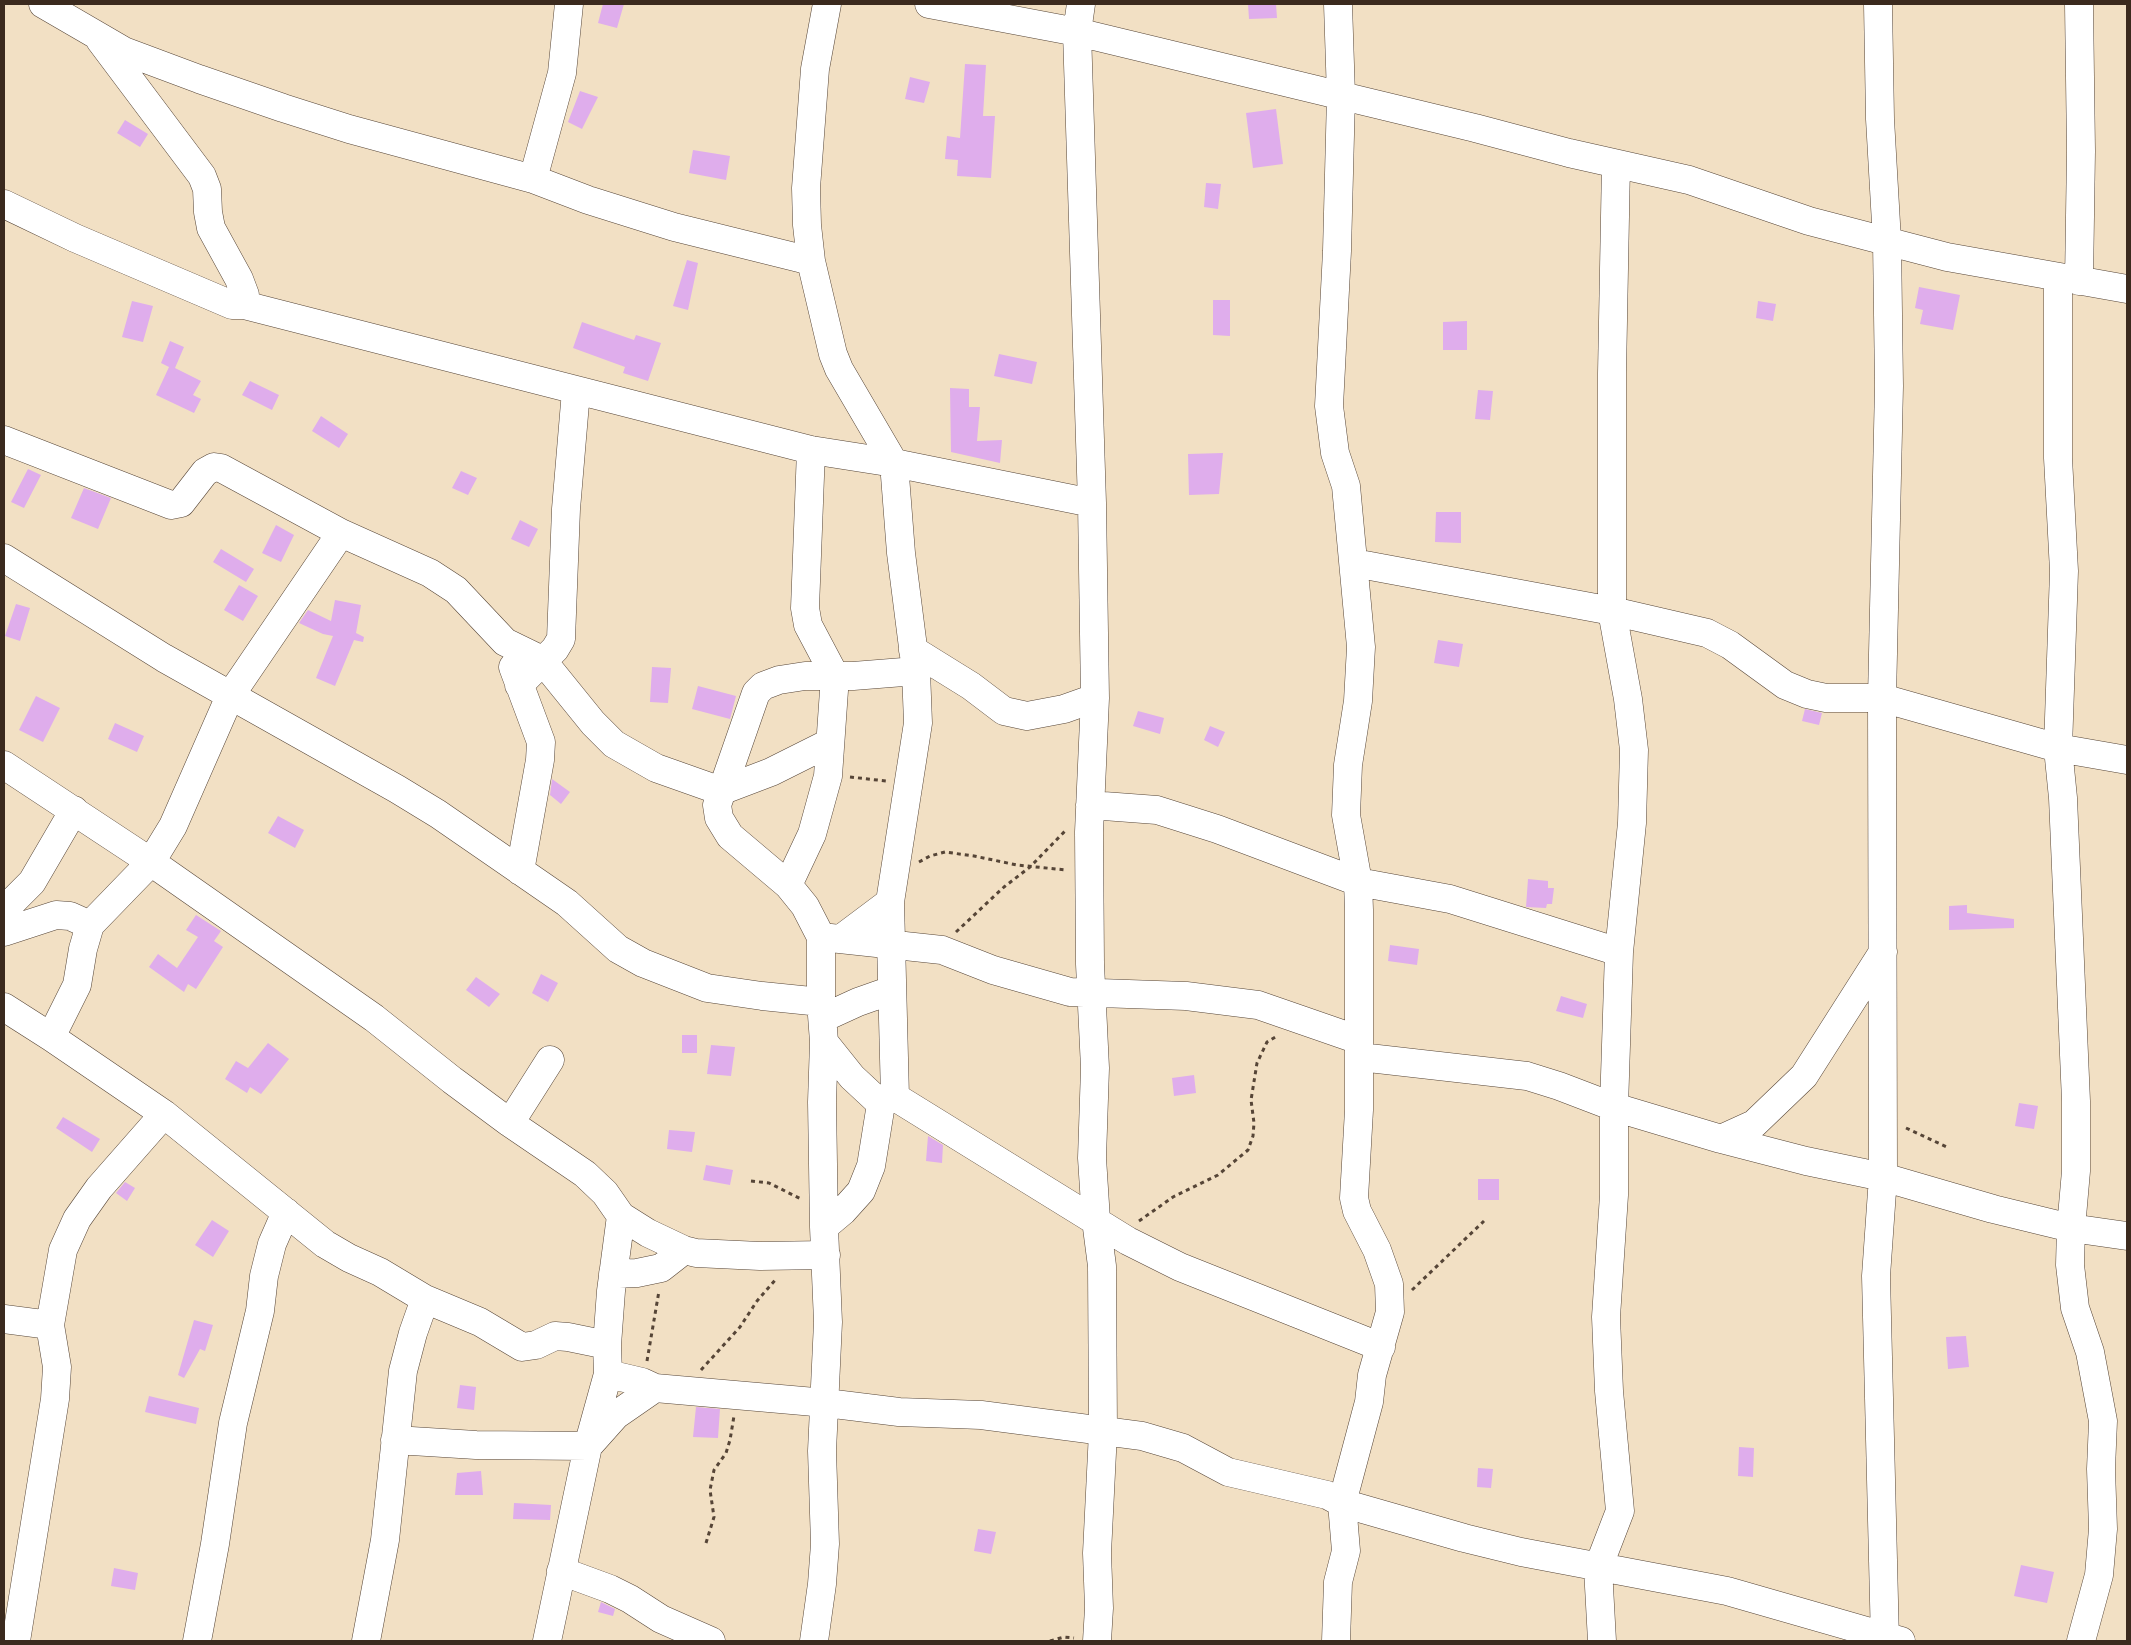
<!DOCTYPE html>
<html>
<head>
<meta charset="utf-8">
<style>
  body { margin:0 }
  #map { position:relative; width:2131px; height:1645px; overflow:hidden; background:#f2e0c4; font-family:Mali,sans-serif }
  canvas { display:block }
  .frame { position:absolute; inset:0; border:5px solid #3b2a1e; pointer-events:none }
</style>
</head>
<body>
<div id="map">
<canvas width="2131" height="1645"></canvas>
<div class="frame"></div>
</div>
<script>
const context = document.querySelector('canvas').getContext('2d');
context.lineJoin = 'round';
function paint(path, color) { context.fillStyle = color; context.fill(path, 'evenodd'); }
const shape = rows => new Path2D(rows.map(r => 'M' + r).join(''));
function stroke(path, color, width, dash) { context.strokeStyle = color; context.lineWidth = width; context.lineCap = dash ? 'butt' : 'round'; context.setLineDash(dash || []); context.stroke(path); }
paint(shape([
  [603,4,624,4,617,28,598,23],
  [1248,4,1276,4,1277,18,1249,19],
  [965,64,986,65,983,116,995,116,991,178,957,176,958,160,945,159,947,136,960,138],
  [910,77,930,82,924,103,905,99],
  [580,91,598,97,582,129,568,122],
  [1276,109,1283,164,1253,168,1246,113],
  [125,120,148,134,140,147,117,133],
  [693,150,730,156,726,180,689,173],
  [1206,183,1221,184,1218,209,1204,207],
  [687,260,698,263,688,310,673,306],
  [1919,287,1960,295,1953,330,1920,324,1923,310,1915,308],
  [1213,300,1230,300,1230,336,1213,335],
  [132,301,153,306,143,342,122,337],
  [1758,301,1776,304,1773,321,1756,318],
  [1467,321,1467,350,1443,350,1443,322],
  [582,322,634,340,636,335,661,343,648,381,623,373,625,367,573,348],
  [170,341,184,347,175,368,201,381,193,395,201,399,194,413,156,395,169,367,161,363],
  [999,354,1037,362,1032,384,994,376],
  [250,381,279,395,272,410,242,395],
  [950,388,969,389,969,407,980,407,977,441,1002,440,1000,463,951,452],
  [1478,390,1493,391,1490,420,1475,419],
  [321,416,348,434,339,448,312,431],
  [1223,453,1219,494,1189,495,1188,454],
  [28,469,41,475,24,508,11,502],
  [461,471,477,478,468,495,452,488],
  [84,488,111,498,98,529,71,518],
  [1436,512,1461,512,1461,543,1435,542],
  [520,520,538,529,529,547,511,539],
  [276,525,294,535,281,562,262,553],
  [221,549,254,569,246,582,213,562],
  [239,585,258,596,243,621,224,610],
  [335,600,361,605,356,633,364,637,363,642,354,640,335,686,316,678,333,636,323,634,299,623,308,610,331,621],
  [16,604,30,608,20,641,5,636],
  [1438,640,1463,644,1459,667,1434,663],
  [652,667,671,668,668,703,650,702],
  [698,686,736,696,730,719,692,709],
  [36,696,60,708,43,742,19,730],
  [1805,709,1822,713,1819,725,1802,721],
  [1138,711,1164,718,1160,734,1133,726],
  [115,723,144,736,137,752,108,739],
  [1210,726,1225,732,1218,747,1204,740],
  [552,779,570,792,561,804,550,795],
  [278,816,304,830,295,848,268,833],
  [1528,879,1548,881,1548,888,1554,888,1552,904,1547,904,1546,908,1526,907],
  [1967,905,1967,913,2014,919,2014,928,1949,930,1949,906],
  [196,915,221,931,214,941,223,947,196,989,188,984,184,992,149,967,158,954,177,968,198,937,186,930],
  [1390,945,1419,949,1417,965,1388,961],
  [541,974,558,983,548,1002,532,993],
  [476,977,500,994,489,1007,466,990],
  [1561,996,1587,1004,1583,1018,1556,1011],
  [682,1035,697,1035,697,1053,682,1053],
  [268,1043,289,1059,261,1094,250,1087,247,1093,225,1079,236,1061,248,1068],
  [711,1045,735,1047,731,1076,707,1074],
  [1194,1075,1196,1093,1174,1096,1172,1078],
  [2019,1103,2038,1106,2034,1129,2015,1126],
  [63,1117,100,1139,92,1152,56,1128],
  [669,1130,695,1132,692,1152,667,1149],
  [928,1136,943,1145,942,1163,926,1161],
  [706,1165,733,1170,730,1185,703,1180],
  [1478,1179,1499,1179,1499,1200,1478,1200],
  [125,1182,135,1188,127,1201,116,1193],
  [212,1220,229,1231,213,1257,195,1245],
  [194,1320,213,1325,205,1351,200,1349,184,1378,178,1375],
  [1966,1336,1969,1367,1948,1369,1946,1337],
  [460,1385,476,1387,474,1410,457,1408],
  [149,1396,199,1408,196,1424,145,1412],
  [696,1407,720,1409,718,1438,693,1437],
  [1739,1447,1754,1448,1753,1477,1738,1476],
  [1478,1468,1493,1469,1491,1488,1477,1487],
  [481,1471,483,1495,455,1495,457,1473],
  [514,1503,551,1505,550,1520,513,1519],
  [978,1529,996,1532,991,1554,974,1551],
  [2021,1565,2054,1572,2047,1603,2014,1596],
  [114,1568,138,1573,135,1590,111,1586],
  [601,1602,615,1609,613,1616,598,1612]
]), '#dfadec');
const minor = shape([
  [43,4,124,51,199,79,283,108,349,129,533,179,588,200,674,227,811,261],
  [827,4,815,69,806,188,807,225,811,261,833,354,839,369,894,463,901,553,916,671,918,723,890,902,895,1097],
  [929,4,1077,32,1475,128,1569,153,1689,180,1809,221,1947,257,2127,289],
  [1081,4,1077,32,1092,503,1095,698,1089,832,1090,964,1095,1068,1092,1158,1096,1220,1102,1266,1103,1432,1097,1553,1099,1608,1097,1641],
  [1878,4,1880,119,1887,241,1889,386,1882,698,1883,1177,1876,1276,1885,1641],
  [2079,4,2081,151,2079,281],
  [100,40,202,176,207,189,208,212,211,228,239,279,245,295,244,305],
  [533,179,562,73,569,4],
  [4,204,75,238,232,305,244,305,811,450,894,463,1092,503],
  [2058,277,2058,458,2064,571,2058,748,2063,798,2076,1101,2076,1171,2071,1228,2070,1265,2075,1308,2090,1352,2103,1421,2101,1469,2103,1529,2099,1575,2081,1641],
  [4,440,171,505,181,503,205,472,214,467,221,468,341,533,430,573,456,590,505,642,542,660,593,723,614,744,656,768,721,791,771,772,829,743],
  [4,558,164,658,397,789,438,814,567,903,618,949,643,963,707,988,762,996,821,1002],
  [1354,563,1612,611,1707,633,1730,645,1785,685,1807,694,1826,698,1882,698,2058,748,2127,760],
  [913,650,971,686,1004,711,1027,716,1064,709,1095,698],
  [513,667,541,742,540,760,520,871],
  [519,685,555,649,561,639,566,509,576,391],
  [4,765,151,862,374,1018,452,1080,510,1123,585,1174,605,1193,621,1216,648,1233,684,1250,696,1253,760,1256,826,1255],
  [1090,805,1157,810,1217,829,1358,882,1450,899,1619,952],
  [788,885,812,834,828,776,835,676,808,625,805,608,811,450],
  [4,910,32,882,74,810],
  [4,932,56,915,70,916,90,925],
  [821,937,942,950,993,970,1070,992,1186,996,1258,1005,1359,1040],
  [842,938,890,902],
  [4,1007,51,1037,164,1114,325,1244,349,1258,380,1272,425,1299,480,1322,522,1347,536,1345,555,1336,568,1337,607,1345],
  [823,1018,858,1002,892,990],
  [51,1037,77,985,83,949,90,925,151,862,173,826,230,696,341,533],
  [824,1042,852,1077,881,1104],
  [1360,1057,1527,1076,1559,1086,1614,1107,1721,1139,1806,1161,1883,1177,1993,1209,2071,1228,2127,1236],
  [510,1123,550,1060],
  [1721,1139,1754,1124,1804,1076,1883,952],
  [824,1227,843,1211,861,1191,871,1166,881,1104,887,1098,895,1097,1128,1241,1180,1267,1381,1347],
  [613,1274,637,1273,661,1268,684,1250],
  [4,1319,50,1325],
  [608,1374,642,1382,655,1388,826,1403,899,1412,981,1415,1142,1436,1183,1448,1228,1472,1327,1495,1342,1503,1464,1538,1521,1552,1727,1591,1901,1641],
  [395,1440,476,1445,588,1446],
  [591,1443,616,1415,655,1388],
  [561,1571,610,1589,630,1599,661,1619,711,1641],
  [16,1641,55,1399,57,1367,50,1325,63,1250,77,1219,99,1188,164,1114],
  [197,1641,215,1544,233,1423,260,1311,264,1276,272,1244,286,1212],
  [366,1641,385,1540,403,1371,413,1333,425,1299],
  [547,1641,588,1446,608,1374,607,1345,611,1291,621,1216],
  [814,1641,822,1584,825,1544,822,1451,828,1322,824,1227,822,1102,824,1042,821,1002,821,937,805,906,788,885,730,836,719,818,717,805,756,693,763,686,779,680,805,676,853,676,916,671],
  [1336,1641,1338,1582,1346,1551,1342,1503,1369,1402,1372,1375,1390,1312,1389,1284,1377,1250,1357,1211,1354,1198,1359,1110,1359,910,1358,882,1346,815,1348,765,1358,701,1361,647,1346,486,1335,453,1329,406,1337,251,1341,96,1338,4],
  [1602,1641,1598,1568,1620,1511,1609,1391,1606,1317,1614,1195,1614,1107,1619,952,1632,823,1634,750,1628,699,1612,611,1612,373,1616,164]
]);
stroke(minor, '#564537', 29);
stroke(shape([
  [850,777,886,781],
  [919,862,930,856,945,852,974,856,1017,865,1066,870],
  [956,932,1004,887,1030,867,1067,829],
  [1906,1128,1949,1148],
  [751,1181,769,1183,801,1199],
  [1139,1221,1173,1197,1218,1175,1248,1150,1253,1136,1254,1123,1251,1100,1257,1063,1267,1042,1277,1036],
  [1412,1290,1484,1221],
  [647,1361,659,1291],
  [701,1370,740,1327,757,1301,776,1279],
  [706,1543,714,1517,710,1490,714,1470,726,1453,730,1440,734,1416],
  [1050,1641,1064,1637,1074,1638]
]), '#564537', 3, [4, 4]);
stroke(minor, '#fff', 28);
</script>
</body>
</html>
